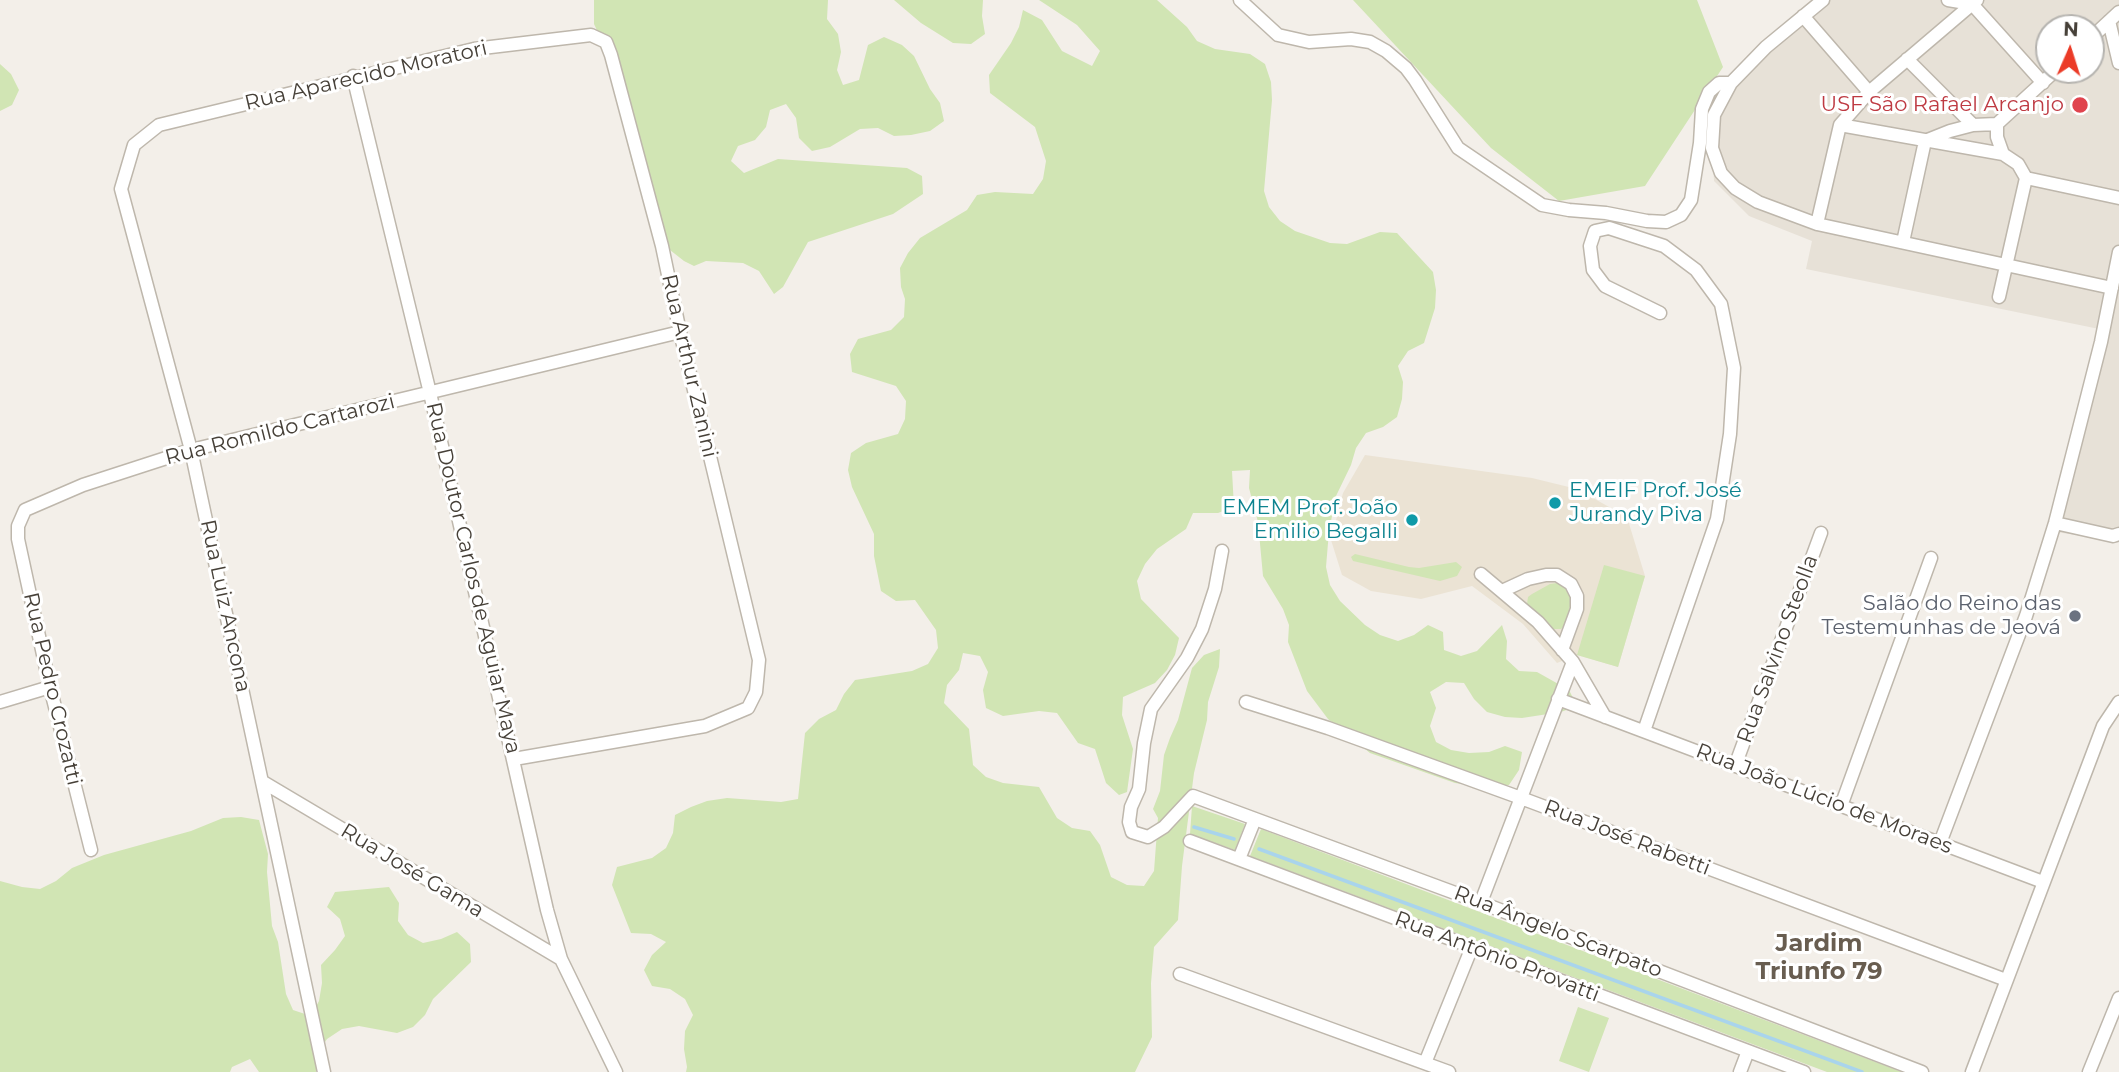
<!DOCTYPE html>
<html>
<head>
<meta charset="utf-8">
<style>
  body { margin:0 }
  #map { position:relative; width:2119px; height:1072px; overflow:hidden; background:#f3efe9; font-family:Montserrat,sans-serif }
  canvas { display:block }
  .north { position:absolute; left:2035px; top:14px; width:70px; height:70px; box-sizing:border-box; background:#fff; border:2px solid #b5b3af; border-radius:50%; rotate:3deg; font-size:19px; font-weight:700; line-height:28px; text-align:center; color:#464038 }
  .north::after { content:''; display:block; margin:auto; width:24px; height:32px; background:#eb3b27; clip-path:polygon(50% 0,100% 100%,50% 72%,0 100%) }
</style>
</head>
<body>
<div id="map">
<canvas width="2119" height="1072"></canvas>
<div class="north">N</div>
</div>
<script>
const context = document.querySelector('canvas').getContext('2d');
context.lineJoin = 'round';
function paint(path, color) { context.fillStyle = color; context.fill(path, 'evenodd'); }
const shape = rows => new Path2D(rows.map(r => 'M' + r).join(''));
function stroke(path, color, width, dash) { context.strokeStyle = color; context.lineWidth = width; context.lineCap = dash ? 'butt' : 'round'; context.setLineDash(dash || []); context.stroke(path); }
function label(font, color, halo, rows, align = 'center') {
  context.font = font + ' Montserrat,sans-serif'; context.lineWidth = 6; context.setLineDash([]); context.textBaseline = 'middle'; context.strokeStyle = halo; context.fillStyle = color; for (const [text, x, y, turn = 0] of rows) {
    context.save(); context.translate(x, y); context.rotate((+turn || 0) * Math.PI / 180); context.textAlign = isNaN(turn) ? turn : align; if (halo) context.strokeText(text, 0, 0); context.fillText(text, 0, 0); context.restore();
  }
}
paint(shape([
  [1811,0,2119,0,2119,541,2048,531,2104,330,1806,269,1812,241,1749,216,1714,181,1711,122,1722,86,1756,47],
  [2049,28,2091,28,2091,70,2049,70]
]), '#e7e1d7');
paint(shape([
  [1365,455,1532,478,1577,489,1627,517,1645,576,1618,667,1577,655,1557,663,1523,624,1472,586,1421,599,1371,591,1342,575,1331,540,1343,493]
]), '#ebe3d4');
paint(shape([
  [594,0,828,0,827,19,838,34,841,52,837,70,843,85,859,80,868,45,884,37,902,45,914,56,930,89,940,103,944,121,930,131,911,135,894,136,878,128,860,129,830,147,812,151,799,138,796,118,786,104,770,110,766,127,755,140,738,146,731,161,744,173,778,159,907,168,922,176,923,194,893,214,808,242,783,287,774,294,759,271,743,263,706,261,694,266,684,261,656,239,644,187,634,170,602,41,594,24],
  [894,0,983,0,982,16,985,34,971,44,953,43,921,23],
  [1039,0,1157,0,1187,27,1197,41,1215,49,1250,54,1265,64,1271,82,1272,100,1264,191,1269,207,1280,221,1295,231,1330,243,1347,244,1380,232,1397,233,1433,272,1436,290,1435,308,1424,343,1408,351,1398,366,1403,382,1402,399,1397,417,1383,427,1366,433,1356,448,1351,465,1336,496,1329,531,1326,567,1330,585,1340,601,1365,625,1380,635,1398,641,1414,635,1428,625,1443,632,1444,650,1461,656,1477,651,1502,625,1507,641,1506,659,1519,671,1537,672,1569,690,1577,706,1561,712,1522,718,1505,717,1487,712,1474,699,1464,683,1446,682,1430,692,1436,708,1430,726,1436,742,1451,750,1469,753,1489,752,1505,746,1522,752,1519,770,1509,785,1491,788,1455,783,1370,753,1328,719,1307,691,1288,642,1289,625,1283,609,1263,576,1258,522,1249,488,1250,470,1232,471,1234,507,1218,513,1193,513,1186,529,1157,549,1145,564,1137,581,1141,599,1179,638,1175,655,1167,670,1155,683,1123,697,1122,715,1133,749,1127,792,1119,795,1106,783,1095,749,1078,743,1057,713,1039,711,1003,716,986,708,983,690,988,672,980,656,963,653,959,670,947,685,944,703,969,729,973,765,986,777,1003,783,1039,787,1057,818,1072,828,1090,831,1100,845,1111,877,1127,885,1144,886,1154,871,1158,818,1153,809,1160,791,1164,755,1170,738,1178,720,1192,668,1204,655,1220,649,1219,667,1208,702,1207,720,1194,773,1182,866,1178,920,1154,947,1151,983,1152,1037,1135,1072,686,1072,687,1067,684,1049,685,1031,693,1015,685,999,670,989,652,986,644,970,652,955,666,942,651,934,631,933,612,885,617,867,652,858,666,848,673,833,675,815,691,807,707,801,727,798,781,802,798,799,805,733,819,719,836,710,844,694,855,680,912,671,928,664,938,648,936,630,915,600,896,601,881,591,874,556,874,534,852,487,848,470,851,453,866,443,898,434,905,419,906,401,896,386,852,372,850,354,858,339,891,330,904,317,905,299,901,287,900,268,908,253,920,238,967,210,977,195,995,192,1033,194,1043,179,1046,161,1035,127,990,93,989,75,1011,43,1019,27,1023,10,1042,20,1062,51,1092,66,1100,51,1077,25],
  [1353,0,1697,0,1723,67,1645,186,1559,201,1491,148],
  [0,64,11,74,19,90,12,105,0,111],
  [1355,554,1409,567,1419,568,1456,562,1462,567,1457,576,1440,581,1353,561,1351,557],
  [1604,565,1645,576,1618,667,1577,655],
  [1557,583,1567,588,1572,597,1566,624,1561,629,1553,629,1527,604,1528,597,1532,594,1550,584],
  [1192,806,1245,824,1235,850,1190,834],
  [241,817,259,820,268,854,267,872,272,926,278,942,286,994,293,1010,311,1016,319,1001,322,983,321,965,335,950,345,936,340,919,327,907,335,892,389,887,399,903,398,921,408,935,423,943,441,939,457,932,470,944,471,962,433,999,425,1015,413,1027,397,1033,359,1026,342,1029,327,1039,317,1054,316,1072,259,1072,250,1059,232,1067,230,1072,0,1072,0,881,22,887,40,889,56,881,72,868,104,855,191,831,223,818],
  [1261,829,1902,1072,1827,1072,1250,856],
  [1578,1007,1609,1018,1589,1072,1559,1061]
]), '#d1e5b4');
stroke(shape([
  [1194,827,1234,839],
  [1259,849,1862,1072]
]), '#a9d4ec', 3.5);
const minor = shape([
  [1240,0,1278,35,1309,42,1351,39,1370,42,1386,51,1406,68,1415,80,1458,148,1542,205,1569,210,1606,213,1647,221,1666,222,1681,215,1691,200,1700,143,1702,109,1709,92,1719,83,1731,83],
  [1823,0,1766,47,1731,83,1714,115,1712,148,1721,173,1735,188,1758,202,1817,224,2112,288],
  [1948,0,1972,4],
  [1972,4,2043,83],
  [1803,16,1869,92],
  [2109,21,2119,63],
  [2091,38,2119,12],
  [1907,59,1973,125],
  [353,76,430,393,547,910,561,959,616,1072],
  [1997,124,1997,137,2003,154],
  [1840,125,2003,154,2018,164,2026,178,1999,297],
  [2026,178,2119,198],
  [1817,224,1840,125,1869,92,1977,0],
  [1903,242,1925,141,1950,131,1973,125,1997,124,2056,70],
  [2055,523,2113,536,2119,534],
  [1222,551,1215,589,1202,629,1187,658,1151,709,1144,743,1139,789,1131,807,1129,822,1132,832,1148,837,1164,827,1193,796,1474,900,1922,1072],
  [1481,574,1538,622,1573,662,1605,717],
  [1502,591,1528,579,1546,575,1557,575,1571,584,1577,596,1577,609,1562,650],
  [1558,699,2043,882],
  [0,702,50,687],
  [1246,702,1328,728,1521,798,2006,980],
  [1644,731,1717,519,1730,434,1734,368,1721,304,1696,270,1664,246,1609,228,1595,231,1590,246,1593,270,1605,286,1660,313],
  [1735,766,1821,533],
  [263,782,561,959],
  [1841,806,1931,558],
  [1190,841,1804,1072],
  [1940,843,2026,616,2055,523,2101,342,2119,252],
  [91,850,50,687,18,539,18,526,25,510,83,485,191,450,680,332],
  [1239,859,1255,819],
  [1481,902,1573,662],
  [1180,974,1449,1072],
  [1425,1063,1472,947],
  [324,1072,191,450,121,189,134,145,159,125,474,49,591,35,606,42,611,55,662,246,680,332,759,660,756,692,748,708,705,726,514,759],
  [1740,1072,1748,1051],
  [1972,1072,2103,726,2119,702],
  [2089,1072,2119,998]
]);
stroke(minor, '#beb7ac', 15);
stroke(minor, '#fff', 12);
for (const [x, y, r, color] of [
  [2080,105,9,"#e0444e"],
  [1555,503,7,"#0f9aa8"],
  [1412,520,7,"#0f9aa8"],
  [2075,616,7,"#6b7280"]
]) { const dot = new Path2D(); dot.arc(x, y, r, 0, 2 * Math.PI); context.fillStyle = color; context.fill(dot); stroke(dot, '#fff', 2.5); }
label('21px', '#464038', '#fff', [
  ["Rua Aparecido Moratori",366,76,-13],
  ["Rua Arthur Zanini",689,366,77],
  ["Rua Romildo Cartarozi",280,430,-14],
  ["Rua Doutor Carlos de Aguiar Maya",473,578,77],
  ["Rua Luiz Ancona",225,606,78],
  ["Rua Salvino Steolla",1778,649,-70],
  ["Rua Pedro Crozatti",52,689,77],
  ["Rua João Lúcio de Moraes",1824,799,21],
  ["Rua José Rabetti",1627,838,21],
  ["Rua José Gama",412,871,31],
  ["Rua Ângelo Scarpato",1558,932,21],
  ["Rua Antônio Provatti",1497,957,21]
]);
label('21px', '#be3a42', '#fff', [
  ["USF São Rafael Arcanjo",2064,105]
], 'right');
label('21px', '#0d838f', '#fff', [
  ["EMEIF Prof. José",1569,491],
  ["Jurandy Piva",1569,515],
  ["EMEM Prof. João",1398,508,"right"],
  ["Emilio Begalli",1398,532,"right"]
], 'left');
label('21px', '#5b616d', '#fff', [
  ["Salão do Reino das",2061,604],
  ["Testemunhas de Jeová",2061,628]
], 'right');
label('bold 24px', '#685d50', '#fff', [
  ["Jardim",1819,944],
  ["Triunfo 79",1819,972]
]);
</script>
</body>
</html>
